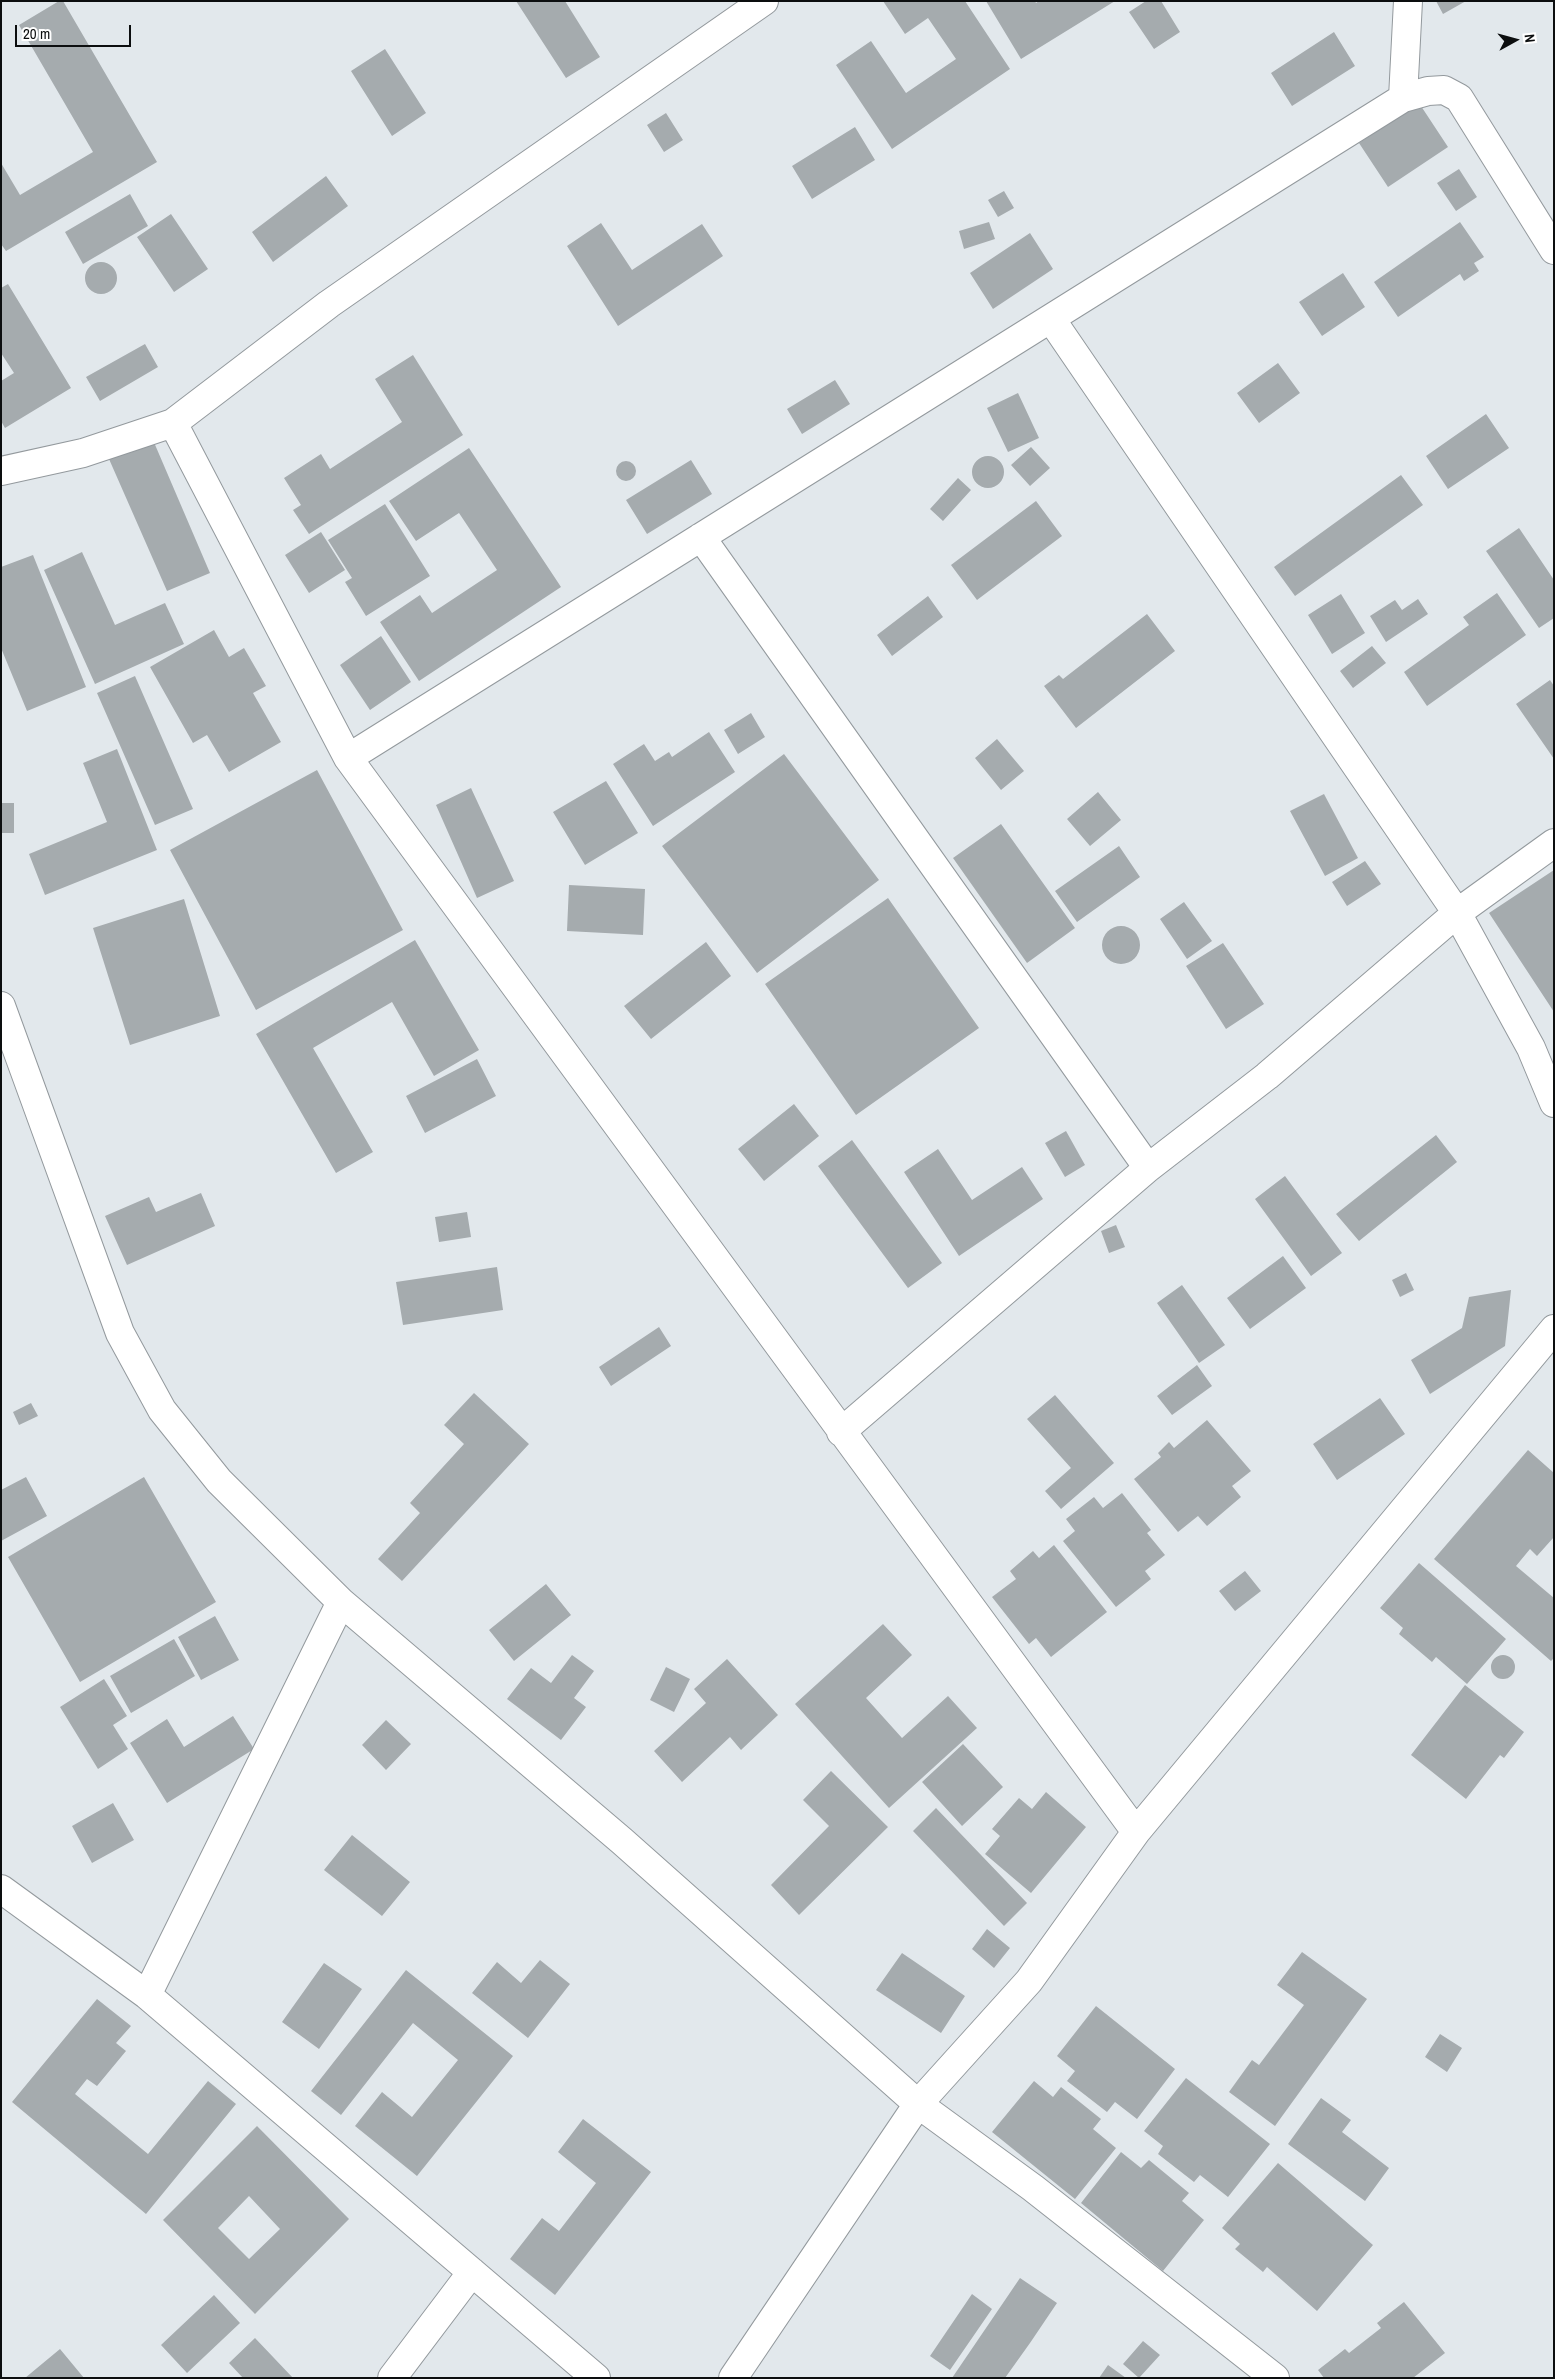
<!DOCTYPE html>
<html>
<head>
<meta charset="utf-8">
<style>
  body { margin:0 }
  #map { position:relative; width:1555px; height:2379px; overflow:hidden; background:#e2e8ec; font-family:"Archivo Narrow",sans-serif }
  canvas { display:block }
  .frame { position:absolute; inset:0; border:2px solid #0c0e0f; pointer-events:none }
  .north { position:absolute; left:1490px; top:15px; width:50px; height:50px; -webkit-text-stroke:4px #fff; paint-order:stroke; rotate:83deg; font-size:14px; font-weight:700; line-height:20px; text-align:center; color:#0c0e0f }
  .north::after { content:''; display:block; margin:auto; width:18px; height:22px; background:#0c0e0f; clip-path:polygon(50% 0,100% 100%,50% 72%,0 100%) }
  .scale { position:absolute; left:15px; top:25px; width:116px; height:22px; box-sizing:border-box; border:2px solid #0c0e0f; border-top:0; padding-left:6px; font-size:15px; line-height:18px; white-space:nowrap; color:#0c0e0f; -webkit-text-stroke:4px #fff; paint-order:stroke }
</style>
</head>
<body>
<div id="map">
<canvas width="1555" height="2379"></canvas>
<div class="frame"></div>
<div class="north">N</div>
<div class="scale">20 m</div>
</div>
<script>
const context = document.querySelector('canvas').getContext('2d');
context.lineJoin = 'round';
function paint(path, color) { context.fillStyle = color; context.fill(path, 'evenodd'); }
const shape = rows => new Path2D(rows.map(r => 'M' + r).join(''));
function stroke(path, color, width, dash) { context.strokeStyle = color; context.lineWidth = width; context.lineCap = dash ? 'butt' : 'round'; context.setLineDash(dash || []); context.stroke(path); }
paint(shape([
  [59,1,63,1,157,162,6,251,1,244,1,163,20,195,93,152,19,25],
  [516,1,565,1,600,57,566,78],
  [883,1,965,1,1010,69,892,149,836,65,871,41,906,93,956,59,928,18,905,34],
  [986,1,1035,1,1036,3,1039,1,1115,1,1021,59],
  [1146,1,1161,1,1180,32,1154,49,1129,12],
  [1436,1,1466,1,1443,14],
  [1334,32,1355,66,1292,106,1271,73],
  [385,49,426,113,392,136,351,71],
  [1419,103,1448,147,1388,187,1359,143],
  [666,113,683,140,664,152,647,125],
  [855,127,875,160,812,199,792,166],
  [1459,169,1477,197,1456,211,1437,183],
  [326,176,348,206,273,262,252,232],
  [1004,191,1014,208,998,217,988,200],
  [130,194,148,226,83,264,65,232],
  [171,214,208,269,174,292,137,237],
  [989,222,995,239,964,249,959,231],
  [1460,222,1484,257,1474,263,1479,271,1464,281,1460,274,1398,317,1374,282],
  [601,223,632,270,702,224,723,256,618,326,567,246],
  [1030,233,1053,269,993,309,970,273],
  '85 278a16 16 0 1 1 32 0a16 16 0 1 1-32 0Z',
  [1343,273,1365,307,1322,336,1299,302],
  [8,284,71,388,5,428,1,421,1,381,14,373,1,353,1,288],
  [145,344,158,367,100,401,86,377],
  [413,355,463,435,309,534,293,510,301,505,284,478,321,454,330,469,402,422,375,379],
  [1278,363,1300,393,1259,423,1237,393],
  [835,380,850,404,802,434,787,409],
  [1018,393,1039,438,1008,452,987,408],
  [1486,414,1509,448,1448,489,1426,456],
  [153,440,210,573,167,591,109,459],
  [1031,447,1050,468,1030,486,1011,465],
  [469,448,561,587,419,681,380,622,420,595,432,613,497,570,459,513,416,541,389,501],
  '972 472a16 16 0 1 1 32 0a16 16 0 1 1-32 0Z',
  [691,460,712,494,647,534,626,500],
  '616 471a10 10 0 1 1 20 0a10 10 0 1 1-20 0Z',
  [1401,475,1423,505,1295,596,1274,567],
  [958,478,971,490,943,521,930,509],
  [1036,501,1062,536,977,600,951,565],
  [385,504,430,576,366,616,345,582,352,578,328,540],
  [1519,528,1554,580,1554,618,1539,628,1486,551],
  [321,532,345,570,309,593,285,555],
  [82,552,115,625,165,603,184,644,95,684,44,570],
  [33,555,86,687,27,711,1,648,1,567],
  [1497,593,1526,635,1427,706,1404,672,1469,625,1463,617],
  [1341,594,1365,633,1332,654,1308,615],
  [928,596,943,617,892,656,877,635],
  [1418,599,1428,614,1386,642,1370,616,1395,600,1402,610],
  [1147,614,1175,651,1076,728,1044,686,1059,675,1063,679],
  [214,630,229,657,244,648,266,686,253,693,281,742,229,772,207,735,193,743,150,667],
  [381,636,411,682,370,710,340,665],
  [1372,646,1386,663,1353,688,1340,671],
  [135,676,193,809,155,825,97,693],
  [1550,680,1554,686,1554,759,1516,704],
  [751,713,765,737,738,754,724,730],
  [709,732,735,772,653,826,613,764,644,744,655,761,669,752,672,757],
  [997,739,1024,771,1001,790,975,758],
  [117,749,157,850,45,895,29,854,107,822,83,763],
  [784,754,879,880,757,973,662,846],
  [317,770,403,930,256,1010,170,850],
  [606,781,638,833,585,865,553,812],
  [471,788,514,881,477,898,436,805],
  [1098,792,1121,820,1090,846,1067,819],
  [1324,794,1358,858,1325,876,1290,811],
  [1,803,14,803,14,833,1,833],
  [1001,824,1075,928,1027,963,953,858],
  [1119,846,1140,877,1077,922,1055,891],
  [1365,861,1381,884,1347,906,1332,882],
  [1554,870,1554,1012,1489,913],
  [569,885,645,889,643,935,567,931],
  [888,898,979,1028,856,1115,765,984],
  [184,899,220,1016,130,1045,93,928],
  [1184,902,1212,941,1187,959,1160,919],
  '1102 945a19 19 0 1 1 38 0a19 19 0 1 1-38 0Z',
  [415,940,479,1050,434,1076,392,1002,313,1048,373,1152,336,1173,256,1034],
  [706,942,731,976,651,1039,624,1006],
  [1223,943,1264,1004,1226,1029,1186,966],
  [477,1059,496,1096,425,1133,406,1096],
  [794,1104,819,1136,764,1181,738,1149],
  [1066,1131,1085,1165,1065,1177,1045,1143],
  [1436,1135,1457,1162,1359,1241,1336,1214],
  [852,1140,942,1263,908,1288,818,1166],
  [938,1149,972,1200,1022,1167,1043,1199,959,1256,904,1172],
  [1285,1176,1342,1253,1311,1276,1255,1199],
  [201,1193,215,1226,127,1265,105,1216,149,1197,156,1212],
  [467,1212,471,1237,439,1242,435,1217],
  [1116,1225,1125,1247,1109,1253,1101,1231],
  [1283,1256,1306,1288,1250,1329,1227,1298],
  [497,1267,503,1310,403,1325,396,1282],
  [1406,1273,1414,1290,1400,1297,1392,1280],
  [1182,1285,1225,1345,1199,1363,1157,1303],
  [1511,1290,1505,1346,1430,1394,1411,1360,1462,1328,1469,1297],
  [659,1327,671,1346,611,1386,599,1367],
  [1197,1365,1212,1386,1172,1415,1157,1396],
  [474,1393,529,1444,402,1581,378,1559,420,1513,410,1503,464,1444,444,1425],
  [1055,1395,1114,1463,1061,1509,1045,1491,1071,1468,1027,1419],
  [1380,1398,1405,1434,1337,1480,1313,1444],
  [31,1403,38,1416,19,1425,13,1412],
  [1207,1420,1251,1471,1232,1486,1241,1497,1207,1526,1198,1516,1178,1532,1134,1479,1161,1457,1158,1453,1169,1442,1174,1448],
  [1528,1450,1554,1473,1554,1537,1537,1556,1530,1549,1516,1566,1554,1598,1554,1658,1551,1661,1434,1559],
  [26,1477,47,1516,1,1541,1,1490],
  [144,1477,216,1602,80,1682,8,1557],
  [1122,1493,1151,1530,1147,1533,1165,1555,1145,1571,1151,1579,1116,1607,1063,1541,1075,1531,1066,1519,1094,1497,1103,1508],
  [1054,1545,1107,1612,1051,1657,1036,1638,1029,1644,992,1597,1016,1579,1010,1571,1033,1551,1039,1558],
  [1419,1563,1506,1639,1467,1684,1436,1657,1432,1662,1399,1634,1403,1628,1380,1608],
  [1245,1571,1261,1591,1235,1611,1219,1591],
  [546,1584,571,1615,514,1661,489,1630],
  [215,1616,239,1660,201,1680,178,1637],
  [883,1624,912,1655,866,1698,902,1738,948,1696,977,1728,889,1808,795,1704],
  [174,1639,195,1676,131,1713,110,1676],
  '1491 1667a12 12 0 1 1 24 0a12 12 0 1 1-24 0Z',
  [572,1655,594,1671,574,1698,586,1707,561,1740,507,1699,531,1668,551,1683],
  [727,1659,778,1715,741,1750,730,1737,682,1782,654,1751,706,1703,694,1689],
  [666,1667,690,1679,674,1712,650,1700],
  [104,1679,127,1716,113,1725,128,1749,98,1769,60,1707],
  [1465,1685,1524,1732,1504,1758,1500,1755,1466,1799,1411,1755],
  [233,1716,254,1749,167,1803,130,1743,167,1719,184,1747],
  [386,1720,411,1744,386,1770,362,1745],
  [963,1744,1003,1787,962,1826,922,1782],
  [831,1771,888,1827,799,1915,771,1885,829,1826,803,1800],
  [1046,1792,1086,1827,1031,1893,985,1854,1000,1836,992,1829,1019,1798,1032,1809],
  [113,1803,134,1840,92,1863,72,1826],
  [936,1808,1027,1903,1004,1926,913,1831],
  [352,1835,410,1882,382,1916,324,1870],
  [987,1929,1010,1948,994,1968,972,1949],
  [1302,1952,1367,1999,1275,2126,1229,2092,1252,2060,1259,2065,1304,2005,1277,1985],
  [902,1953,965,1996,941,2033,876,1990],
  [540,1960,570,1984,528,2038,472,1993,497,1962,521,1983],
  [324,1963,362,1989,319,2049,282,2022],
  [406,1970,513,2056,417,2176,355,2126,382,2092,412,2117,458,2060,413,2023,341,2115,311,2091],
  [97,1999,131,2026,116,2043,126,2051,97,2086,87,2079,75,2094,148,2154,208,2081,236,2104,146,2214,12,2102],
  [1096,2006,1175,2069,1137,2119,1115,2102,1107,2112,1067,2081,1075,2071,1057,2056],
  [1440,2034,1462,2048,1447,2072,1425,2057],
  [1186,2078,1270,2144,1228,2197,1200,2175,1194,2182,1158,2154,1163,2146,1144,2131],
  [1034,2081,1053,2097,1061,2087,1101,2119,1093,2129,1116,2148,1075,2199,992,2132],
  [1321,2098,1351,2120,1342,2132,1389,2168,1365,2201,1288,2144],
  [583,2119,651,2172,555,2295,510,2259,542,2218,559,2231,596,2183,558,2152],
  [257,2126,349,2219,255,2314,163,2220],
  [249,2196,280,2229,249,2259,218,2228],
  [1121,2152,1141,2168,1149,2160,1189,2193,1182,2201,1204,2220,1163,2271,1081,2203],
  [1278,2163,1373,2245,1317,2311,1267,2267,1263,2272,1235,2249,1240,2244,1222,2228],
  [1020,2278,1057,2303,1030,2343,1005,2378,952,2378],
  [972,2294,992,2309,950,2370,930,2356],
  [214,2295,240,2323,187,2373,161,2345],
  [1404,2302,1445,2353,1413,2378,1324,2378,1318,2370,1345,2349,1349,2353,1381,2328,1377,2323],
  [255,2338,293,2378,243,2378,229,2363],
  [1143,2341,1160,2355,1139,2378,1123,2364],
  [60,2349,84,2378,25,2378],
  [1108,2365,1126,2378,1099,2378]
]), '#a5abae');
const street = shape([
  [1403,98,1408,1],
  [1051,319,1457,913,1531,1048,1554,1103],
  [173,423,348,758,1136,1832],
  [1,471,83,453,173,423,329,304,764,1],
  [701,537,1148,1168],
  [348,758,1403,98,1428,91,1444,90,1459,98,1554,250],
  [1,1006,120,1333,162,1410,219,1481,341,1602,622,1841,918,2104,1033,2188,1275,2378],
  [841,1432,1148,1168,1267,1076,1457,913,1554,843],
  [1,1889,147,1995,596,2378],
  [147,1995,341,1602],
  [392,2378,472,2272],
  [733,2378,918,2104,1029,1981,1136,1832,1554,1329]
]);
stroke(street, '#93999d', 30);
stroke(street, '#fff', 28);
</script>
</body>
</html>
